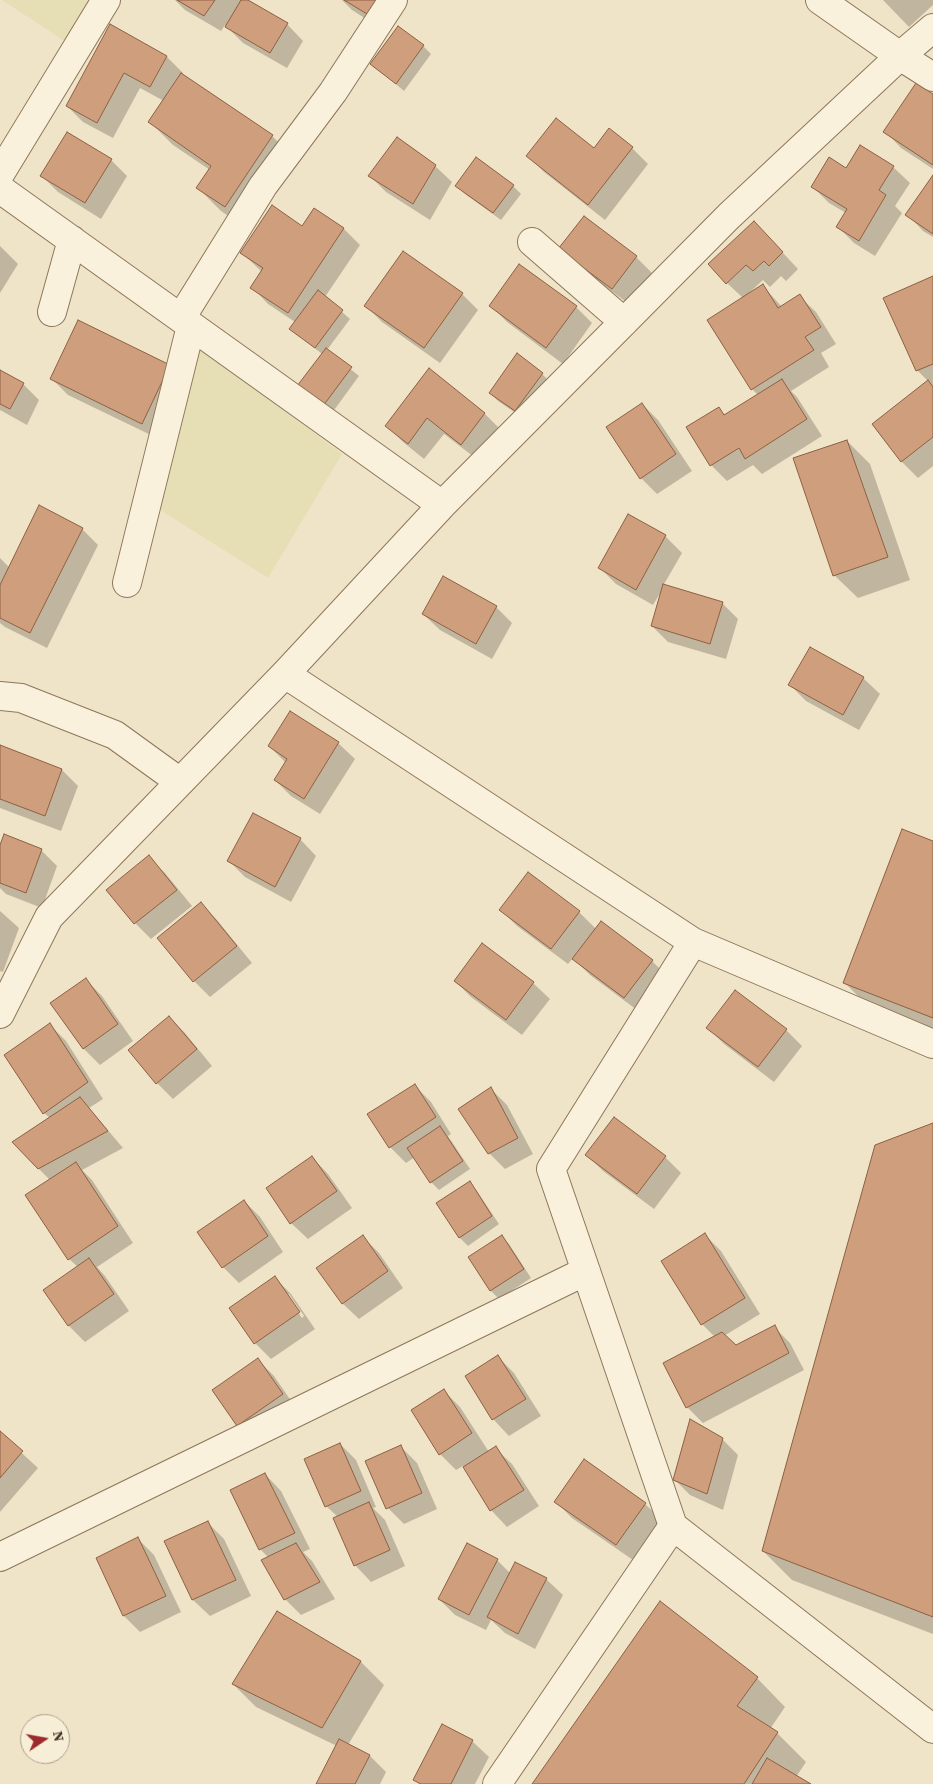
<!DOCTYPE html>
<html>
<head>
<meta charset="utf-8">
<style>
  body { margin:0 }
  #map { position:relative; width:933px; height:1784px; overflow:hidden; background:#f0e4c8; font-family:"Source Serif 4",serif }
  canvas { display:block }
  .north { position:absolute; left:20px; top:1714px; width:50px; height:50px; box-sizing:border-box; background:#f7eed8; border:1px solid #ada18e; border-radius:50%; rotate:78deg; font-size:14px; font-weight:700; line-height:20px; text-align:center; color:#3d2e20 }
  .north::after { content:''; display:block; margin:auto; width:18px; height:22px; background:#9e2a2b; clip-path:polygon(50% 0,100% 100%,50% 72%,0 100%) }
</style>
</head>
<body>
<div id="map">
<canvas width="933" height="1784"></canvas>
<div class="north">N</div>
</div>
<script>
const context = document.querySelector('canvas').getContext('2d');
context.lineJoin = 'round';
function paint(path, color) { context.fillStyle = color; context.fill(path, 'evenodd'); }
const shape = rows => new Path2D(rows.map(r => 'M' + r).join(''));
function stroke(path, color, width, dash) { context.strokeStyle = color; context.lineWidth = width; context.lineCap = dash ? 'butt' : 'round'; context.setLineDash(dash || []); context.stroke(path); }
paint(shape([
  [2,0,91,0,66,42],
  [194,343,342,454,268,578,151,504]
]), '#e6deb5');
paint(shape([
  [175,0,245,0,287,24,303,41,287,68,243,43,225,25,221,31,185,10],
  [342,0,402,0,383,30,352,10],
  [883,0,933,0,933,5,909,27],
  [111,26,167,57,183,73,182,75,272,136,296,159,249,230,221,211,198,188,210,170,173,145,150,122,164,101,140,88,113,138,83,122,67,106],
  [398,28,423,46,431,54,404,91,372,64],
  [933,95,933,169,901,148,885,131],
  [609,130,632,148,648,164,605,220,544,172,528,156,594,149],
  [397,139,435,166,452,182,430,220,386,192,370,176],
  [111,160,127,176,101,219,58,192,42,176],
  [893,167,910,183,895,206,902,213,875,256,854,243,838,227,846,213,829,203,813,187,847,170],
  [933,177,933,237,923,231,907,214],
  [457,186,513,186,521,194,501,220,465,194],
  [314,210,344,229,360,245,325,297,350,319,327,350,359,376,332,413,307,394,322,354,291,329,295,322,268,304,252,287,262,272,242,253,303,227],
  [584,217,636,257,652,273,629,304,576,265],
  [770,239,798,269,786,281,781,276,770,287,763,280,749,293,763,286,782,307,799,296,816,312,836,344,821,353,829,367,791,391,797,397,822,436,762,474,753,465,727,481,711,465,718,408,726,416,758,395,752,389,743,298,727,283],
  [0,246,18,264,0,293],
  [933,277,933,466,918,478,902,462,873,425,928,381,918,371,885,298],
  [462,294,478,310,440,363,382,322,366,306],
  [491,306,576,307,592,323,563,364,507,322],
  [79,322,186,382,159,439,68,395,52,379],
  [429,370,485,414,501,430,478,460,444,434,424,459,403,442,387,426],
  [0,372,23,384,39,400,27,425,0,410],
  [542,374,550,382,523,418,498,401,490,393],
  [642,404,658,420,692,471,657,494,641,478],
  [847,441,870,464,910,580,858,598,834,575],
  [629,515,665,536,682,553,663,586,722,603,738,619,726,659,668,642,652,626,662,590,653,605,616,584,600,568],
  [82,529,98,545,47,648,5,627,0,623,0,558,10,568],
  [496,607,512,623,492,659,440,630,423,614],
  [863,678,880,694,859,730,806,701,790,685],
  [290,712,338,743,355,759,320,814,291,796,275,780,286,763,269,746],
  [0,746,62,770,78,786,61,831,0,808],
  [300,839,316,856,291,902,245,877,229,861],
  [933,843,933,1034,873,1011,844,982],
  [0,849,41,850,57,866,42,908,6,894,0,888],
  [148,857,165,873,192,906,151,939,135,923,108,890],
  [528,874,579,912,596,929,652,961,668,977,641,1013,590,975,573,958,568,964,517,926,501,910],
  [200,903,217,920,252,963,210,997,194,981],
  [0,911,19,928,3,972,0,971],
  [483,945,533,983,550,999,522,1035,471,997,455,981],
  [86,980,102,996,133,1041,100,1065,84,1049,52,1003],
  [169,1017,185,1033,212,1066,173,1099,157,1083],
  [50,1025,66,1041,103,1099,89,1108,123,1148,82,1170,92,1180,133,1243,97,1267,105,1276,129,1311,85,1342,69,1326,45,1291,78,1267,69,1259,50,1180,39,1169,50,1118,44,1113],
  [708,1028,786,1030,802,1046,774,1082,724,1044],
  [414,1085,431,1102,451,1134,448,1136,470,1169,439,1190,431,1182,415,1157,406,1163,390,1147],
  [491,1089,507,1105,533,1154,505,1169,489,1153],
  [933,1124,933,1634,792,1580,763,1551],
  [587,1155,665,1157,681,1173,654,1209,603,1171],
  [312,1157,328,1174,352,1208,308,1239,291,1223,268,1188],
  [469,1183,477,1191,499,1224,468,1246,460,1238,438,1204],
  [244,1201,260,1217,283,1252,239,1283,223,1267],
  [705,1235,721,1251,760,1314,724,1336,736,1347,774,1327,790,1343,804,1370,703,1423,687,1407,715,1337,702,1324],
  [501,1236,509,1244,531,1278,499,1299,491,1291,470,1257],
  [363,1237,379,1253,403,1288,359,1319,342,1303],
  [275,1278,291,1294,315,1329,271,1359,255,1343],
  [286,1294,289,1294,304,1316,302,1318],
  [498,1357,514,1373,541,1416,509,1436,493,1419,466,1376],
  [258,1360,274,1376,298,1411,238,1426,214,1391],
  [444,1391,460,1407,489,1452,495,1448,512,1464,539,1506,507,1527,491,1510,463,1466,456,1470,440,1454],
  [0,1433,38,1468,0,1512],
  [722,1439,738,1455,723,1510,690,1495,674,1479],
  [340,1444,356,1460,376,1507,373,1508,385,1520,405,1566,371,1582,355,1565,338,1517,326,1506],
  [401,1447,417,1463,437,1509,404,1524,388,1508],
  [584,1461,645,1504,662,1520,633,1560,572,1518,556,1502],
  [265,1474,281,1491,310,1549,303,1552,312,1561,335,1599,301,1615,285,1599,269,1558,260,1549],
  [207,1522,224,1539,251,1596,210,1616,193,1600,166,1542],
  [138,1539,154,1555,181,1612,140,1632,124,1616,97,1558],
  [497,1560,511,1574,546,1579,563,1595,535,1649,505,1633,491,1620,486,1630,455,1615,439,1599],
  [277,1613,361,1662,384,1685,348,1745,370,1756,386,1772,380,1784,317,1784,337,1746,256,1707,233,1684],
  [757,1678,785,1707,770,1729,777,1733,806,1762,796,1777,808,1784,533,1784],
  [472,1741,489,1757,475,1784,419,1784,415,1780]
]), '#0003');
const building = shape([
  [177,0,215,0,204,16,177,0],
  [241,0,248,0,288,23,270,53,225,27,241,0],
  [344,0,376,0,367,14,344,0],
  [110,24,167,56,150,87,124,73,97,123,66,106,110,24],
  [398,26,424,45,396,84,370,64,398,26],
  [181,73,273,135,225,207,196,188,211,166,148,122,181,73],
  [916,83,933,94,933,165,883,132,916,83],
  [556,118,594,148,609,128,633,147,588,205,526,156,556,118],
  [67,132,112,159,85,203,40,176,67,132],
  [397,137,436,165,413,204,368,176,397,137],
  [860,145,894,166,879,190,886,195,859,241,836,227,847,209,811,187,829,157,846,168,860,145],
  [476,157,514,185,493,213,455,186,476,157],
  [933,175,933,234,905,215,933,175],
  [272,205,302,226,314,208,344,228,288,313,250,288,263,268,240,253,272,205],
  [584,216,637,256,612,289,558,249,584,216],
  [754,221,783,252,769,266,764,261,753,271,746,265,726,284,708,264,754,221],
  [403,251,463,293,424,348,364,306,403,251],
  [519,264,577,306,546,348,489,306,519,264],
  [933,276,933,364,916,371,883,298,933,276],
  [763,284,778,308,800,294,821,327,805,337,814,350,751,390,707,320,763,284],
  [318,290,343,310,315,348,289,329,318,290],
  [78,320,170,365,142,424,50,379,78,320],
  [326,348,352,367,323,406,297,386,326,348],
  [517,353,543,373,515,411,489,393,517,353],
  [429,368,485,413,461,445,427,418,408,444,385,426,429,368],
  [0,370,24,383,10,409,0,404,0,370],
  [782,379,807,419,745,459,739,448,710,466,686,427,719,407,724,415,782,379],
  [928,380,933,387,933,437,901,462,872,424,928,380],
  [642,403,676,454,640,479,606,427,642,403],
  [847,440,888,557,833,576,793,458,847,440],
  [39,505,83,528,30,633,0,618,0,585,39,505],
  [628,514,666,535,636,590,598,568,628,514],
  [443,576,497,606,476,644,422,614,443,576],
  [663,584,723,602,710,644,651,626,663,584],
  [810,647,864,677,843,715,788,685,810,647],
  [290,711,339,742,304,799,274,780,287,759,268,746,290,711],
  [0,745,62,769,45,816,0,799,0,745],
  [253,813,301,838,275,887,227,861,253,813],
  [902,829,933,841,933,1018,843,983,902,829],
  [4,834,42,849,26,893,0,883,0,845,4,834],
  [149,855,177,890,134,924,106,890,149,855],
  [528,872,580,911,551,949,499,910,528,872],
  [201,902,237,946,193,982,157,938,201,902],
  [601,921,653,960,624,998,572,959,601,921],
  [482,943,534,982,506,1020,454,981,482,943],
  [86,978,118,1024,83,1049,50,1003,86,978],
  [735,990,787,1029,758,1067,706,1028,735,990],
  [169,1016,197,1049,156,1084,128,1050,169,1016],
  [50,1023,88,1082,43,1114,4,1055,50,1023],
  [415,1084,436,1117,389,1148,367,1114,415,1084],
  [491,1087,518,1138,488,1154,458,1109,491,1087],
  [80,1097,108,1131,38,1169,12,1142,80,1097],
  [614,1117,666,1156,637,1194,585,1155,614,1117],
  [933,1123,933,1617,762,1551,875,1145,933,1123],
  [440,1126,463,1161,430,1183,407,1148,440,1126],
  [312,1156,337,1191,290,1224,266,1188,312,1156],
  [76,1162,118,1226,68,1260,25,1195,76,1162],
  [470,1181,492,1216,459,1238,436,1203,470,1181],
  [244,1200,268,1236,222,1268,197,1232,244,1200],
  [705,1233,745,1298,701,1325,661,1261,705,1233],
  [363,1235,388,1271,342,1304,316,1268,363,1235],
  [502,1235,524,1269,490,1291,468,1257,502,1235],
  [89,1258,114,1294,68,1326,43,1290,89,1258],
  [275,1276,300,1312,254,1344,229,1308,275,1276],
  [775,1325,789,1353,686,1408,663,1363,722,1332,736,1345,775,1325],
  [498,1355,526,1399,492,1420,465,1376,498,1355],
  [258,1358,283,1394,237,1426,212,1390,258,1358],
  [444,1389,472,1433,439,1455,411,1410,444,1389],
  [690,1419,723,1438,707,1494,673,1480,690,1419],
  [0,1431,23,1451,0,1478,0,1431],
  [340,1443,361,1491,325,1507,304,1459,340,1443],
  [401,1445,422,1493,386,1509,365,1461,401,1445],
  [496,1446,524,1490,490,1511,463,1467,496,1446],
  [584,1459,646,1503,616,1545,554,1502,584,1459],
  [265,1473,295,1533,259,1550,230,1490,265,1473],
  [369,1502,390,1550,354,1566,333,1518,369,1502],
  [208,1521,236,1580,192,1600,164,1541,208,1521],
  [138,1537,166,1596,123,1616,96,1558,138,1537],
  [296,1543,320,1582,284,1600,261,1560,296,1543],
  [467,1543,498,1559,469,1615,438,1599,467,1543],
  [515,1562,547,1578,518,1634,487,1617,515,1562],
  [660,1601,758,1677,737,1706,778,1732,744,1784,532,1784,660,1601],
  [277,1611,361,1661,322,1728,232,1684,277,1611],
  [442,1724,473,1740,451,1784,421,1784,413,1780,442,1724],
  [339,1739,370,1755,355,1784,316,1784,339,1739],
  [767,1758,811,1784,752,1784,767,1758]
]);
paint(building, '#cf9f7d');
stroke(building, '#8d5f41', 1);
const street = shape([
  [820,0,900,56,933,77],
  [0,174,106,0],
  [0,189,442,505],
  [532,242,624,322],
  [52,312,72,240],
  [181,318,263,186,333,92,393,0],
  [127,583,191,326],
  [285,674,693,942,933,1044],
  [0,696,21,698,115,735,180,782],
  [693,942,551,1169,673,1526,933,1729],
  [0,1014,49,917,285,674,442,505,624,322,729,216,900,56,933,28],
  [0,1557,586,1271],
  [497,1784,673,1526]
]);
stroke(street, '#8d765c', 30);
stroke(street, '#faf1dc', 28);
</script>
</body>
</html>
